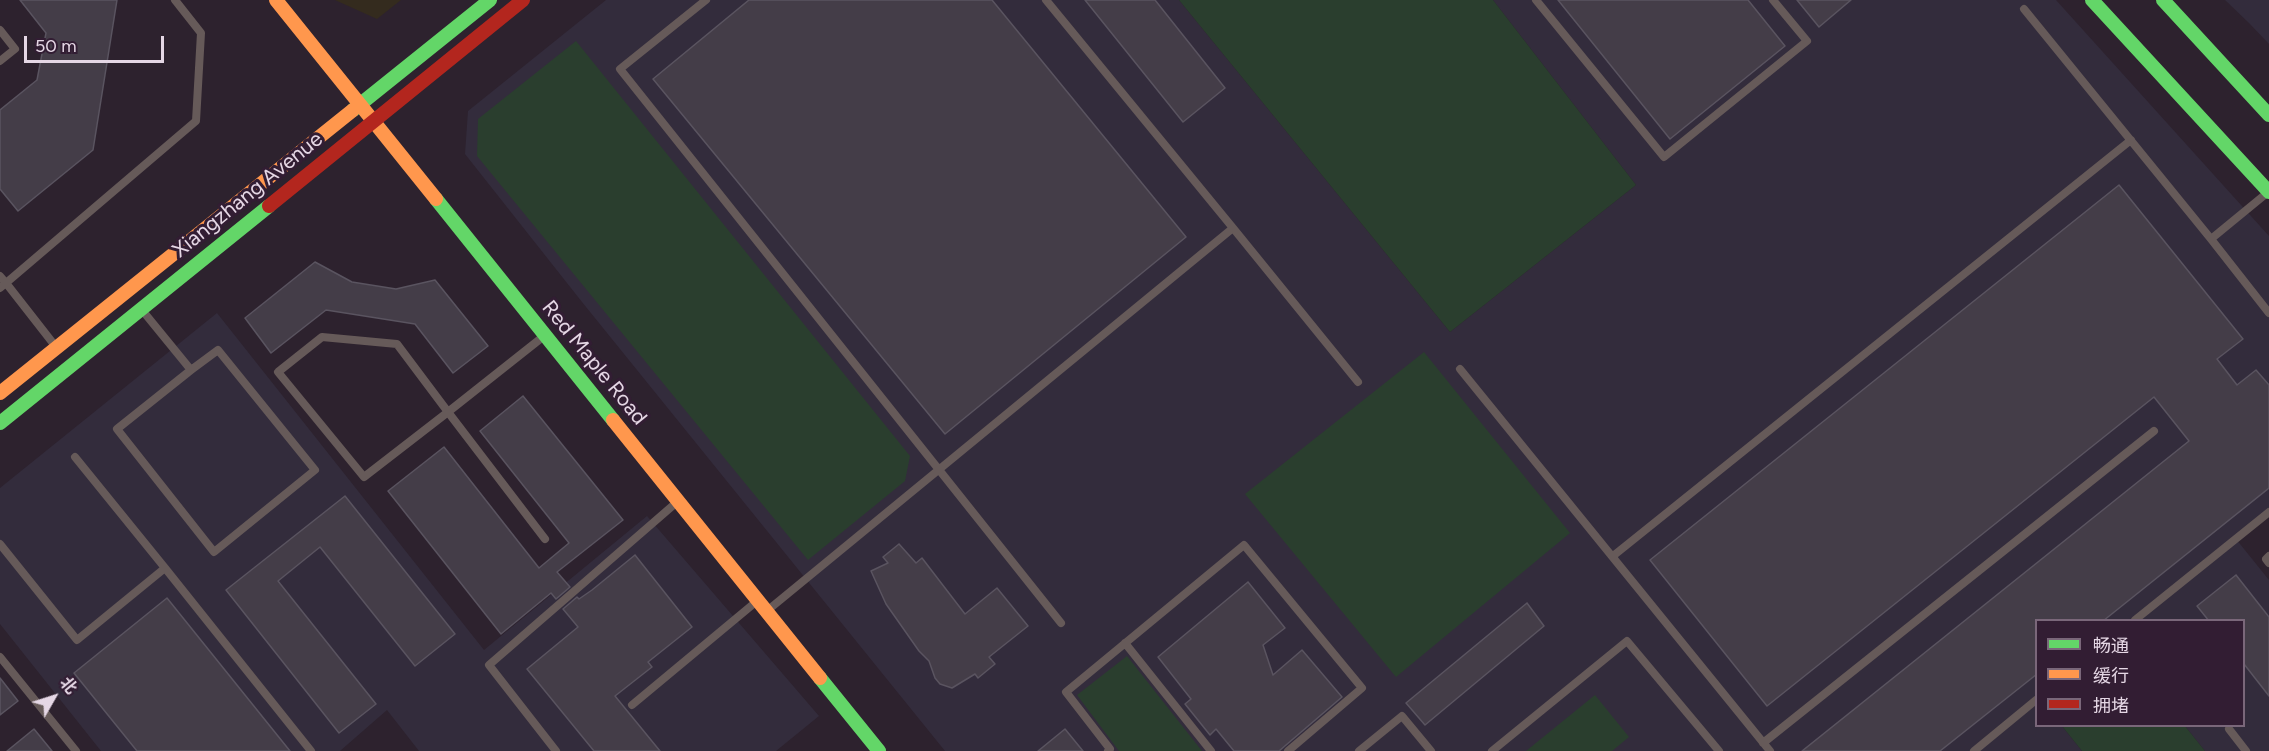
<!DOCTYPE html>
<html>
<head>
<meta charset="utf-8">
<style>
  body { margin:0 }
  #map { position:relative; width:2269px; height:751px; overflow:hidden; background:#2d222e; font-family:Figtree,"Noto Sans SC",sans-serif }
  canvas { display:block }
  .legend { position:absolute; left:2035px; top:619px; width:210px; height:108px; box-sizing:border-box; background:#321d33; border:2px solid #7a677a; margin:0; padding:8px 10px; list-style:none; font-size:18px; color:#e5d7e5 }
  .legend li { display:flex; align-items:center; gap:12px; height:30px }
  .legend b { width:30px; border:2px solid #7a677a }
  .north { position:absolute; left:24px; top:667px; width:60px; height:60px; -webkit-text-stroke:4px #321d33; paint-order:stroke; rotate:51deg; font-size:16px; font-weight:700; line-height:24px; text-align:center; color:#e5d7e5 }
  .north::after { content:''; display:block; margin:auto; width:21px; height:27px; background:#e5d7e5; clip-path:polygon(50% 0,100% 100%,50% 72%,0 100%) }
  .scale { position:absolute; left:24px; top:36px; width:140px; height:27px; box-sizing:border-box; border:3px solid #e5d7e5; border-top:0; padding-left:8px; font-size:18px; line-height:21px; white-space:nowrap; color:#e5d7e5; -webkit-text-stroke:4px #321d33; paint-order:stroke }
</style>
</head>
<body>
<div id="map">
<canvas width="2269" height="751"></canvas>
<ul class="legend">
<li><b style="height:8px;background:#63d668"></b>畅通</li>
<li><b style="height:8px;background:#ff974d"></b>缓行</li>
<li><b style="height:8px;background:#b3261e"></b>拥堵</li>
</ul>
<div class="north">北</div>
<div class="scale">50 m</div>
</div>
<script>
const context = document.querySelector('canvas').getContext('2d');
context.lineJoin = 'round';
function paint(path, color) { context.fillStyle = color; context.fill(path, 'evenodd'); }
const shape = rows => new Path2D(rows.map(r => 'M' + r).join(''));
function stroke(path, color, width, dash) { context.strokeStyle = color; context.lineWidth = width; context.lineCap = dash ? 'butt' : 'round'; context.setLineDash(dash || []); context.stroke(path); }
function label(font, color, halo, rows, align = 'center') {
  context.font = font + ' Figtree,sans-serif'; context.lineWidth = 6; context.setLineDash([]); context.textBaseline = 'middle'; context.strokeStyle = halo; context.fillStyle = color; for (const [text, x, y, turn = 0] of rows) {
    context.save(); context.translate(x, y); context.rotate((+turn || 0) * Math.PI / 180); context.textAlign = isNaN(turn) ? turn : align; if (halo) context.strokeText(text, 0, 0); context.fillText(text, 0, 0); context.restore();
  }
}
paint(shape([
  [606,0,1179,0,1450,332,1636,185,1493,0,2056,0,2269,236,2269,512,2236,539,2269,580,2269,751,2205,751,2185,726,2244,726,2244,620,2036,620,2036,726,2062,726,2082,751,945,751,582,302,465,154,468,111],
  [2225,0,2269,0,2269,44,2249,23],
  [217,313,484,650,647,516,819,716,776,751,419,751,387,710,340,751,101,751,0,624,0,488]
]), '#332c3c');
paint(shape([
  [335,0,401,0,377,19]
]), '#342b1e');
paint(shape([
  [1179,0,1493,0,1636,185,1450,332],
  [576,41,910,456,905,481,808,560,477,156,478,119],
  [1424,352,1570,533,1396,677,1245,494],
  [1127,656,1202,751,1119,751,1077,695],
  [1595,695,1629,737,1612,751,1526,751],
  [2062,726,2185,726,2205,751,2082,751]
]), '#2a3e2e');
const building = shape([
  [20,0,117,0,93,150,18,211,0,189,0,110,37,80,46,33,20,0],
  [749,0,992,0,1186,237,945,434,653,79,749,0],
  [1085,0,1155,0,1225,88,1183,122,1085,0],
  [1558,0,1748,0,1785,46,1670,139,1558,0],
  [1797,0,1851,0,1819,27,1797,0],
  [2119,185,2243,339,2217,359,2237,385,2256,370,2269,385,2269,488,2103,621,2037,621,2037,674,1940,751,1802,751,2189,441,2154,397,1767,706,1650,560,2119,185],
  [315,262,352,282,396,289,435,280,488,346,453,373,415,324,326,310,271,353,245,318,315,262],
  [523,396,623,520,557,572,570,587,556,599,551,593,501,634,388,491,444,447,539,568,569,543,480,431,523,396],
  [345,496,455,634,415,666,320,547,278,581,376,704,339,733,226,590,345,496],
  [899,544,916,563,922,558,965,614,997,588,1028,626,989,657,995,664,978,678,975,674,952,688,940,684,935,678,929,661,919,651,886,604,871,571,888,563,883,557,899,544],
  [635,555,692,627,648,662,652,667,615,696,660,751,594,751,527,669,578,627,563,609,577,597,579,599,592,590,635,555],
  [2236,575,2269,617,2269,696,2244,664,2244,621,2209,621,2197,606,2236,575],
  [1248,582,1285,628,1263,645,1273,675,1302,650,1342,697,1279,751,1234,751,1216,729,1210,735,1185,704,1191,699,1158,657,1248,582],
  [167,598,290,751,137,751,74,673,167,598],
  [1527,603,1544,626,1425,725,1406,703,1527,603],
  [0,678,18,701,0,715,0,678],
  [34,729,52,751,7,751,34,729],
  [1065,729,1083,751,1038,751,1065,729]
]);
paint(building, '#443d48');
stroke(building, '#5a5460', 1.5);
stroke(shape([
  [706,0,620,69,1061,623],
  [1536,0,1664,157,1807,41,1773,0],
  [2024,9,2211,239,2269,313],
  [0,30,15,49,0,61],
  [1233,228,1358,382],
  [2211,239,2267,193],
  [0,276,6,283,196,121,201,33,175,0],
  [0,288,6,283,56,347],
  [142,310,191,370,218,350,315,470,214,552,117,429,191,370],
  [544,336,448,412,364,477,278,372,322,337,397,344,448,412,545,539],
  [1460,369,1770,751],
  [75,457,165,568],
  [0,544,77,640,165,568,311,751],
  [1613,556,2131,140],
  [2269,556,2266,559,2269,563],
  [768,610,1233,228,1046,0],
  [2135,620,2269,512],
  [1125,643,1211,751],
  [0,657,76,751],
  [632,705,757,601],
  [2229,729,2246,751],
  [1763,743,2154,431],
  [556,751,489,665,677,502],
  [1108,751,1110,749,1066,692,1244,545,1362,688,1288,751],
  [1359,751,1402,716,1431,751],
  [1492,751,1627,641,1719,751],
  [1974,751,2036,700]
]), '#665a59', 8);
stroke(shape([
  [2092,0,2269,192],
  [2163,0,2269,115],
  [353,110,490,0],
  [436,199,613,420],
  [0,423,269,206],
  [820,678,879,751]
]), '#63d668', 14);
stroke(shape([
  [276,0,436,199],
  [0,393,353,110],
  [613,420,820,678]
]), '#ff974d', 14);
stroke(shape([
  [269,206,523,0]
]), '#b3261e', 14);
label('21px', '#e5d7e5', '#321d33', [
  ["Xiangzhang Avenue",248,195,-39],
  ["Red Maple Road",594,363,51]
]);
</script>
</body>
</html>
